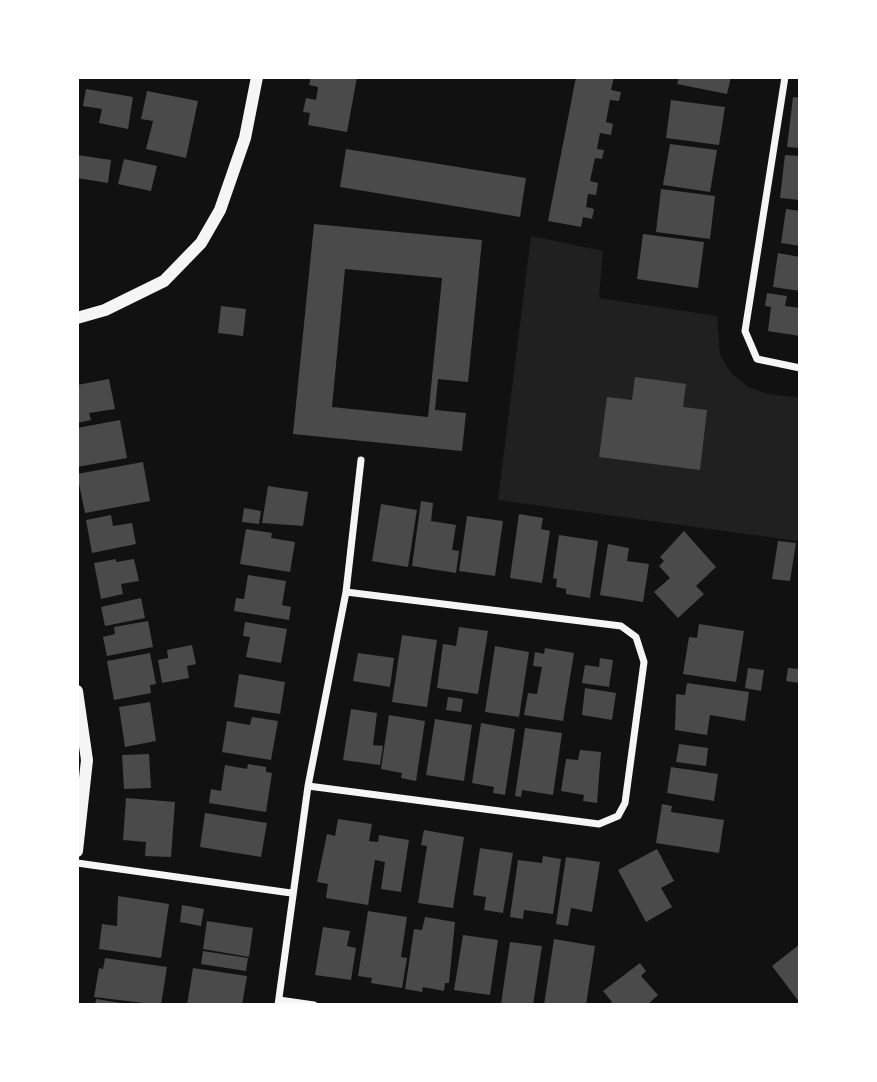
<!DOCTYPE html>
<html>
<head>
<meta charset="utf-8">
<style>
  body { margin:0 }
  #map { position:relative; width:877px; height:1082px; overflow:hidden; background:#111; font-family:Helvetica,sans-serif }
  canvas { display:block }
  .frame { position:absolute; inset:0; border:79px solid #fff; pointer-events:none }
</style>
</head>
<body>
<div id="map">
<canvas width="877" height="1082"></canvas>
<div class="frame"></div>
</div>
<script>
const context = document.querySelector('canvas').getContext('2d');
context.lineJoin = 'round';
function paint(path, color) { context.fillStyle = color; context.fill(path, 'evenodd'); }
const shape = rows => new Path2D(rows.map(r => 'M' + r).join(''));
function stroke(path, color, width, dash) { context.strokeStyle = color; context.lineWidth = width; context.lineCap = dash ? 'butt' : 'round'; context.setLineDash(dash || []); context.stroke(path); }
paint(shape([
  [531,236,603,251,599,298,717,316,720,355,731,373,748,387,768,394,800,398,798,541,498,500]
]), '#202020');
paint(shape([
  [311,77,357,77,347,132,308,125,310,113,303,112,306,98,316,100,318,87,309,85],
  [576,77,614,77,611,90,621,92,619,101,610,100,606,122,613,124,611,135,600,133,597,149,604,150,602,159,595,158,590,181,598,183,596,195,588,194,586,207,594,209,592,219,583,217,581,227,548,221],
  [679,77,731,77,727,94,677,84],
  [86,89,133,97,128,129,99,123,102,109,83,106],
  [147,91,198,101,186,158,146,149,153,121,141,119],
  [793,97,800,98,800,148,787,147],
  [671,100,725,107,719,145,666,138],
  [670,144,717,150,710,192,663,185],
  [346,149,526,178,520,217,340,187],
  [77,155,111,160,108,183,77,178],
  [785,155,800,156,800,200,780,198],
  [124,159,157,166,151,191,118,184],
  [661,189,715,196,710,239,656,232],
  [786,209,800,211,800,246,781,243],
  [314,224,482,240,468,382,438,379,435,410,466,413,462,451,293,434],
  [345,269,442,278,428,417,332,407],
  [643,234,704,242,698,288,637,279],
  [778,253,800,257,800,291,773,287],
  [767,293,787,296,785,306,800,308,800,336,768,331,771,307,765,306],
  [221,306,246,309,243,336,218,333],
  [635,377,686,384,683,407,707,410,700,470,599,457,607,397,632,400],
  [109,379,115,409,89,413,91,420,77,423,77,385],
  [120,420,127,458,77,467,77,428],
  [143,462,150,501,85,513,77,474],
  [268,486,308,492,303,526,262,523],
  [421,501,433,503,431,521,456,525,452,550,459,551,456,573,412,566],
  [381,504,417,510,408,567,372,561],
  [244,508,261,511,259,524,242,522],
  [519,514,543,518,541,529,550,531,542,583,510,578],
  [111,515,113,526,132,523,136,544,92,553,86,520],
  [467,516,503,521,495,576,459,571],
  [246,529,272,533,271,538,295,542,290,572,240,564],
  [684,531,716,567,696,586,704,594,678,618,654,592,670,578,659,566,664,561,660,557],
  [559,535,598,541,590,598,566,594,566,589,556,587,557,579,553,578],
  [778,541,796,543,790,581,772,579],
  [608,544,629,548,627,561,649,564,643,602,600,595],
  [116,559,116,562,134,559,139,581,121,584,123,594,101,599,94,563],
  [248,575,286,581,282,605,291,607,289,620,234,611,236,598,244,599],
  [141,598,145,618,105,626,101,607],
  [148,621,153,647,107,656,103,637,115,634,114,627],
  [245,622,287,629,281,663,246,657,250,637,243,636],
  [699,624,744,631,736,682,683,674,689,637,697,638],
  [459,627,488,631,478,694,437,688,443,644,456,646],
  [402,635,437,640,427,707,392,702],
  [192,645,196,664,187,666,189,678,162,683,158,660,168,658,167,650],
  [495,646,529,652,519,717,485,712],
  [545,648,574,653,563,721,524,715,528,693,537,694,542,667,533,666,535,652,544,654],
  [150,653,156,684,150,685,151,693,114,700,107,661],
  [358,653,394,658,390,687,353,681],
  [600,658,613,660,609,687,582,683,585,665,599,667],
  [748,668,764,670,761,691,745,688],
  [788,668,800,669,800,683,786,681],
  [239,674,285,682,280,714,234,707],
  [687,683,749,692,745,721,710,715,707,735,675,730,676,694,685,695],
  [585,688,616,693,612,720,582,715],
  [448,697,463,699,461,712,446,710],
  [150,702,156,741,125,747,119,707],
  [351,709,377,713,373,745,383,746,380,765,343,760],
  [389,715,425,721,416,781,401,778,402,773,381,769],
  [252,717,278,721,271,760,222,752,227,721,250,725],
  [435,719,472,725,464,781,426,775],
  [481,723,515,729,505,795,493,793,494,787,472,783],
  [525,728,562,733,553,795,522,790,521,797,515,796],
  [679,744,708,748,706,766,676,762],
  [580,750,601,752,597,803,583,801,584,795,561,791,566,759,578,760],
  [149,754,151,788,124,789,122,755],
  [248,764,266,767,266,772,272,773,266,812,209,803,211,789,221,791,225,765,247,769],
  [671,767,718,774,714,801,667,793],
  [126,798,175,802,171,857,145,856,146,842,123,840],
  [662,804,672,806,671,812,724,820,719,853,656,843],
  [205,813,267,823,261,857,200,847],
  [338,819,372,824,369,841,378,842,379,835,409,840,401,892,381,889,385,862,375,860,368,905,326,898,328,884,317,882,327,834,335,836],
  [424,830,464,837,453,908,418,903,427,846,421,845],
  [480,848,513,853,503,913,484,910,486,897,473,895],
  [657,849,674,881,661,888,672,907,646,922,618,870],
  [543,856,561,859,553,914,524,910,523,919,510,917,518,860,542,863],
  [566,857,600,862,592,912,571,908,568,926,556,924],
  [118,896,169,904,161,958,99,949,102,924,117,926],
  [182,905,204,909,201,926,180,922],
  [368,911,407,917,401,957,407,958,402,988,371,983,372,978,358,976],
  [425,917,455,922,449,983,445,983,444,991,423,987,422,992,405,989,414,929,422,930],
  [207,921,253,928,249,957,203,949],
  [323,927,350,931,347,946,356,948,351,980,315,975],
  [463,935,498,940,490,995,454,990],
  [554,939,595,946,586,1005,544,1005],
  [510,942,542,946,533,1005,501,1004],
  [800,944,800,1003,772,966],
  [203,951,248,958,246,971,201,964],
  [105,958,167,967,161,1005,94,997,99,968,103,969],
  [640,963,646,971,641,976,658,995,647,1005,609,1005,612,1002,603,991],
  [193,968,247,976,242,1005,187,1005],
  [96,999,127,1004,127,1005,95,1005]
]), '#4a4a4a');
stroke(shape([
  [785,77,745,331,757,359,800,368],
  [308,786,599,824,618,816,625,803,644,662,636,637,621,626,346,592],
  [77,863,291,893],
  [279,1000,314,1005],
  [278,1005,308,786,346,592,361,460]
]), '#f5f5f5', 7);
stroke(shape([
  [77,318,105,310,164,281,201,243,220,210,245,138,257,77],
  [77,691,87,760,77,851]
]), '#f5f5f5', 12);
</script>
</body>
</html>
